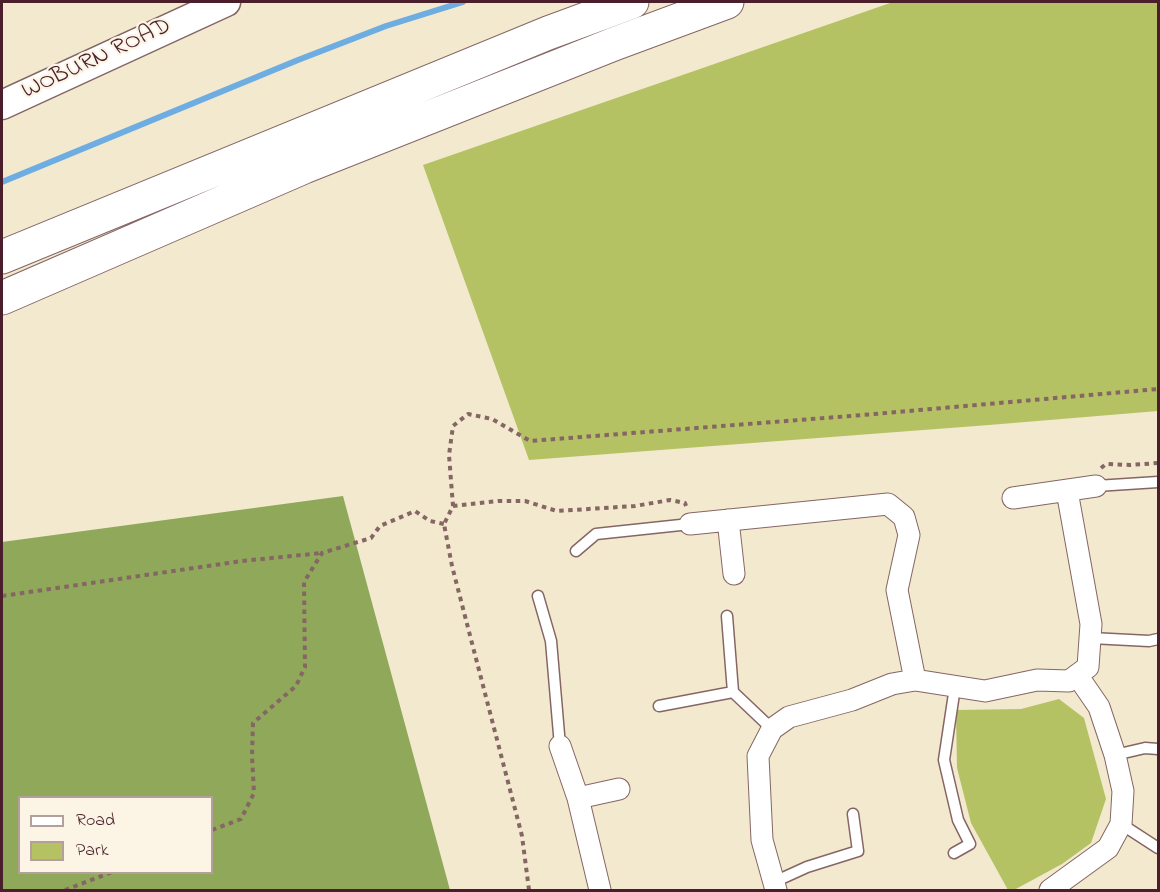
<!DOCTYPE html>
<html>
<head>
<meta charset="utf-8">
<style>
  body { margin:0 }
  #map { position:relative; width:1160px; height:892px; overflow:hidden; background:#f3e9cf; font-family:"Indie Flower",sans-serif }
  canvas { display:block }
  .frame { position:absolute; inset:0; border:3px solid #4a1f2b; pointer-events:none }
  .legend { position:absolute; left:18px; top:796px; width:195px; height:78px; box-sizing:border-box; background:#fcf5e5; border:2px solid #b59f9b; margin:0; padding:8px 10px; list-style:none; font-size:18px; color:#4a1f2b }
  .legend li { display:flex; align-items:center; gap:12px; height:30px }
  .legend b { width:30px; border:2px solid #b59f9b }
</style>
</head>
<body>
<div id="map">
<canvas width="1160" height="892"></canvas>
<div class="frame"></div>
<ul class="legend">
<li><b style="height:8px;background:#fff"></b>Road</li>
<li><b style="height:16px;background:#b4c264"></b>Park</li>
</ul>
</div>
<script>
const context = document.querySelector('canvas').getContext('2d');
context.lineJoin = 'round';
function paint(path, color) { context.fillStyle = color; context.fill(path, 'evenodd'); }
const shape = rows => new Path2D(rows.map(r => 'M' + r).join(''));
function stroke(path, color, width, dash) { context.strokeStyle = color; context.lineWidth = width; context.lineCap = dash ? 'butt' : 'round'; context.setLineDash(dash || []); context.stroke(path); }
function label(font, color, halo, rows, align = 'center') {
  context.font = font + ' "Indie Flower",sans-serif'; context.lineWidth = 4.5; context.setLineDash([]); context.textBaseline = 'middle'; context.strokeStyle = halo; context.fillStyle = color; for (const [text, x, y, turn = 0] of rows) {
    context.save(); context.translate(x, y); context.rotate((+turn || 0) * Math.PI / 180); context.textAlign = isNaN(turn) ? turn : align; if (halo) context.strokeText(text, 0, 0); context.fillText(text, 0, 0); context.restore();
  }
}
paint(shape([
  [893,2,1158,2,1158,411,989,425,529,460,423,165],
  [1059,699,1084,718,1106,799,1091,843,1062,864,1014,890,1008,890,971,823,957,768,956,710,1021,709]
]), '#b4c264');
paint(shape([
  [343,496,450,890,2,890,2,542],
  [20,798,212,798,212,872,20,872]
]), '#8fa85a');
stroke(shape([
  [2,182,298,60,386,26,463,2]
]), '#6eade1', 6);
const lane = shape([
  [1096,486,1158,482],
  [576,551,596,534,690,524],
  [538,596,551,641,560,746],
  [727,616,733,692,772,729],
  [1091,638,1149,641,1158,639],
  [659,706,733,692],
  [1115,755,1145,748,1158,749],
  [1121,824,1158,848],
  [954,853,970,844,958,820,944,760,955,687],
  [774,882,807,867,858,851,853,814]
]);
const street = shape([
  [1013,498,1096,486],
  [728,520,734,574],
  [690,524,888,504,904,517,909,535,897,590,915,680],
  [560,746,578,798,600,890],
  [578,798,619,789],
  [776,890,762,840,758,756,772,729,789,717,852,700,892,684,915,680,985,691,1037,680,1069,681,1088,667,1091,624,1067,491],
  [1050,890,1108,848,1121,824,1123,791,1115,755,1099,707,1077,675]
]);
const secondary = shape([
  [2,105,226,2]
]);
const highway = shape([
  [2,257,548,33,632,2],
  [2,298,304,167,614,44,727,2]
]);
stroke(lane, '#856664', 13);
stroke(street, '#856664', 23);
stroke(secondary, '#856664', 31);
stroke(highway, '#856664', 35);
stroke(shape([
  [1101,468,1106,464,1130,465,1158,463],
  [453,506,498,501,525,501,557,511,635,506,670,500,685,503,686,506],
  [2,596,242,561,322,553],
  [212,830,241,819,254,793,252,756,253,723,296,686,305,667,304,582,322,553,371,538,380,526,415,511,430,521,444,524],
  [65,890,112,872],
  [529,890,522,836,452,566,444,524,453,506,449,455,453,426,468,414,492,419,530,441,863,415,1158,389]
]), '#856664', 4, [4.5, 4.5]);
stroke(lane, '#fff', 10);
stroke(street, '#fff', 21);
stroke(secondary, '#fff', 28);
stroke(highway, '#fff', 33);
label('24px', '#4a1f2b', '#fcf5e5', [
  ["WOBURN ROAD",97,60,-25]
]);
</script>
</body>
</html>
